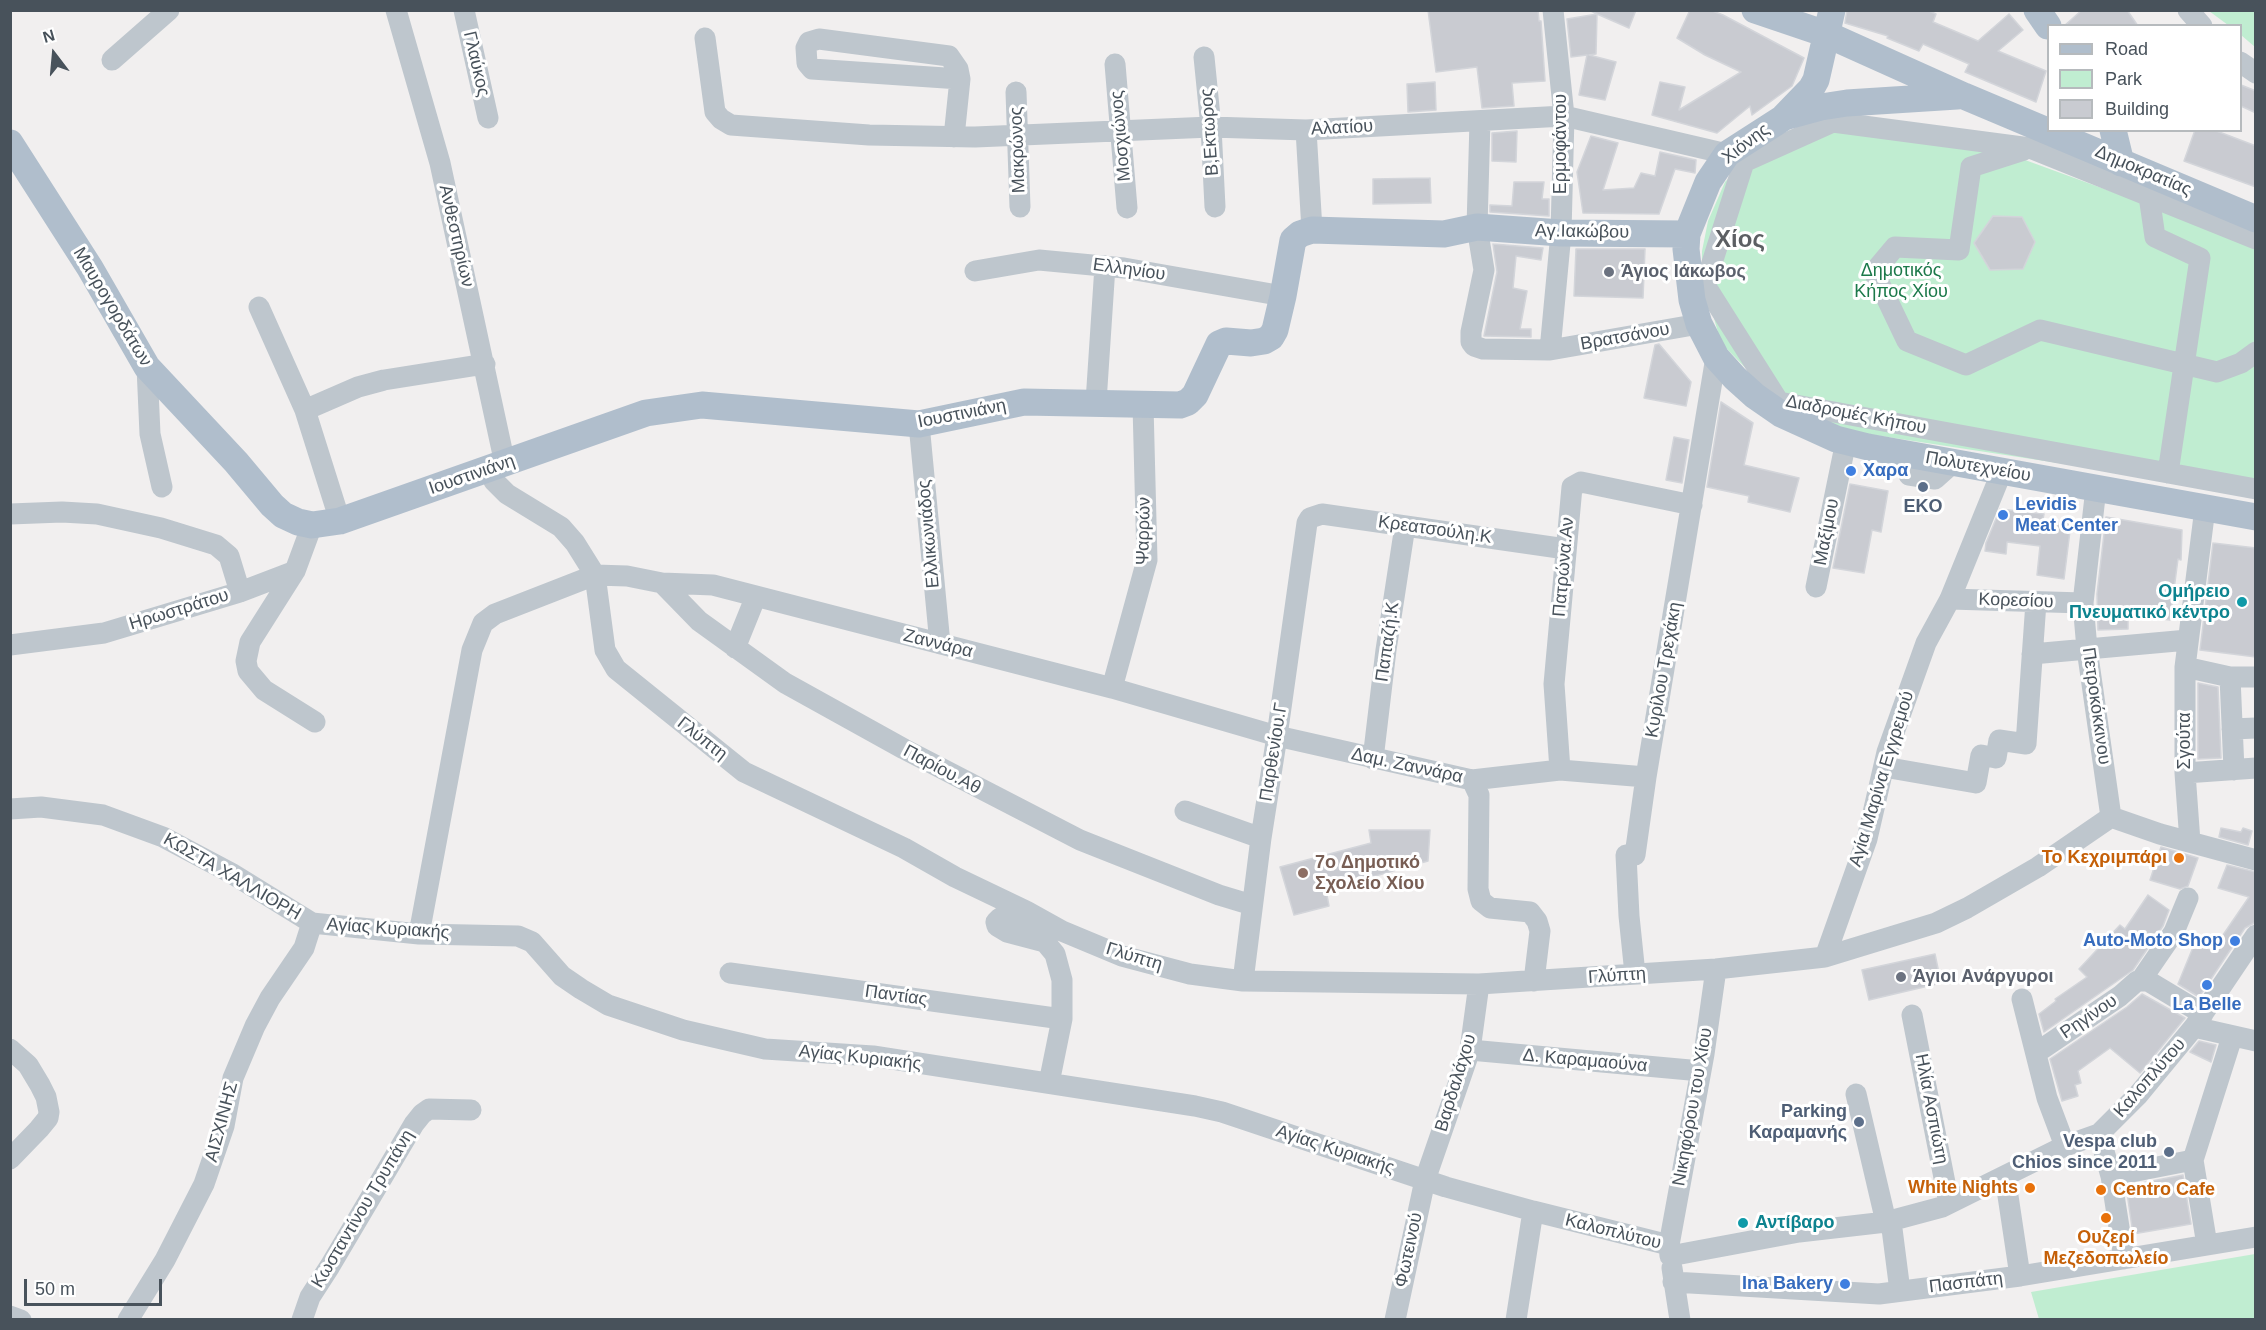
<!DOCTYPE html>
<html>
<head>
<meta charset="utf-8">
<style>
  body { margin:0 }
  #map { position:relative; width:2266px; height:1330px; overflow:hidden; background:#f1efef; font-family:Arial,sans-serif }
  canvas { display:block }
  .frame { position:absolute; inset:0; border:12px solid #48525b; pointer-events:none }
  .legend { position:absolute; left:2047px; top:24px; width:195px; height:108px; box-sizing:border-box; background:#fff; border:2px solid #b6babd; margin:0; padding:8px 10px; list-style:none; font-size:18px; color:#48525b }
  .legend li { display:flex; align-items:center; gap:12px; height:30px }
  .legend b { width:30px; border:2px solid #b6babd }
  .north { position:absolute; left:24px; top:24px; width:60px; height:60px; -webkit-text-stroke:4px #fff; paint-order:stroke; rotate:344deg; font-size:16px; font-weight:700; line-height:24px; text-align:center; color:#48525b }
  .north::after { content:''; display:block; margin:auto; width:21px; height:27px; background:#48525b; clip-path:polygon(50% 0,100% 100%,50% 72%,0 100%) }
  .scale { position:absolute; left:24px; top:1279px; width:138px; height:27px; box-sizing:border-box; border:3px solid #48525b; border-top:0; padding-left:8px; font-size:18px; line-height:21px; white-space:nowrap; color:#48525b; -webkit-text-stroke:4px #fff; paint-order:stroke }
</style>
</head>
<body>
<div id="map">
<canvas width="2266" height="1330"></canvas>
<div class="frame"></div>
<ul class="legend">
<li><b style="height:8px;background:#b0becc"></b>Road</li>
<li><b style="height:16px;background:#c0edd1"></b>Park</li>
<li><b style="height:16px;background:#c9cbd1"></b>Building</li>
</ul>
<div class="north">N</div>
<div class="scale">50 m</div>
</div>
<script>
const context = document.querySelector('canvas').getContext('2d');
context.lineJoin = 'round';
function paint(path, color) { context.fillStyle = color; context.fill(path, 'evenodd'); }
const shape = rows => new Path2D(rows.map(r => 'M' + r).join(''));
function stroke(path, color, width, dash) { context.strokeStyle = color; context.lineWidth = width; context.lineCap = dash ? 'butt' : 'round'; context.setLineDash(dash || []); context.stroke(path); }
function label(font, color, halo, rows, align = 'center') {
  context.font = font + ' Arial,sans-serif'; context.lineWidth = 6; context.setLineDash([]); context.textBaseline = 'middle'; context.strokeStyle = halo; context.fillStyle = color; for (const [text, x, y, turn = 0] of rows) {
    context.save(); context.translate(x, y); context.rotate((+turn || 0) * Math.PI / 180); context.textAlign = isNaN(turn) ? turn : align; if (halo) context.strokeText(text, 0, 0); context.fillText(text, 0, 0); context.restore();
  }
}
paint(shape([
  [2209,11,2255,11,2255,47,2241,35,2240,26,2228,25],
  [1833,122,1932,126,2255,244,2255,493,1828,428,1779,402,1721,343,1702,276,1702,251,1708,221,1725,182,1744,162],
  [2255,1254,2255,1319,2039,1319,2031,1292]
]), '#c0edd1');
const building = shape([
  [1428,10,1538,10,1539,21,1541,21,1545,81,1512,83,1514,106,1482,108,1477,67,1436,72,1428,10],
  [1589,10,1636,10,1629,28,1597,14,1596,54,1589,55,1616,62,1605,100,1579,95,1587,55,1571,57,1567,19,1597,14,1589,10],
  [1690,10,1710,10,1723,15,1804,58,1792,86,1752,115,1750,106,1717,133,1652,115,1660,82,1685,87,1679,110,1741,72,1705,55,1677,38,1690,10],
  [1847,10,1927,10,1936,14,1933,22,1978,41,2009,14,2023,30,1998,51,2046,71,2036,102,1965,72,1969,64,1923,44,1919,51,1887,38,1888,36,1845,23,1847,10],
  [2082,10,2127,10,2138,26,2064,26,2082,10],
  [1435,82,1436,110,1408,112,1407,84,1435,82],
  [2241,85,2256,91,2256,113,2241,106,2241,85],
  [2195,130,2214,130,2256,146,2256,187,2184,161,2195,130],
  [1517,131,1516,162,1492,161,1492,133,1517,131],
  [1591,136,1618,143,1603,190,1634,188,1641,173,1655,176,1660,152,1696,160,1695,173,1675,169,1659,214,1583,213,1577,172,1591,136],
  [1430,178,1431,203,1373,204,1373,179,1430,178],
  [1514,182,1544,182,1542,199,1549,199,1549,216,1490,212,1490,205,1512,206,1514,182],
  [1993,216,2022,217,2035,242,2023,269,1990,270,1974,243,1993,216],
  [1493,244,1543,248,1541,260,1516,256,1513,288,1527,291,1520,329,1531,329,1531,337,1484,336,1497,272,1493,244],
  [1576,249,1645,249,1643,298,1574,296,1576,249],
  [1659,344,1691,382,1686,406,1644,398,1655,345,1659,344],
  [1721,402,1753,423,1744,465,1799,478,1790,512,1748,502,1749,496,1707,487,1721,402],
  [1674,437,1689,440,1682,483,1666,480,1674,437],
  [1850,484,1888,491,1881,532,1872,530,1864,573,1833,568,1850,484],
  [2000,509,2044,514,2043,519,2071,523,2064,579,2037,575,2040,546,2007,542,2006,554,1985,551,1986,543,2000,509],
  [2106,517,2182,530,2181,560,2178,559,2170,620,2128,614,2128,629,2098,630,2097,594,2106,517],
  [2213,543,2256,548,2256,657,2200,650,2213,543],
  [2198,683,2218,687,2221,758,2198,759,2198,683],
  [2221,828,2241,832,2243,828,2252,831,2248,845,2219,837,2221,828],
  [1369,830,1430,830,1428,861,1326,890,1329,906,1294,915,1280,867,1371,843,1369,830],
  [2161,847,2198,858,2188,886,2180,889,2150,880,2161,847],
  [2227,865,2256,872,2256,922,2245,928,2199,997,2178,984,2196,940,2212,951,2249,897,2218,888,2227,865],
  [2148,895,2169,910,2163,926,2133,970,2044,1032,2039,1014,2056,1001,2055,999,2087,977,2079,969,2120,925,2125,929,2148,895],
  [1935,954,1941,983,1869,1000,1862,970,1935,954],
  [2142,994,2185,1018,2140,1073,2110,1048,2078,1071,2081,1083,2075,1085,2078,1096,2062,1101,2050,1059,2127,1007,2142,994],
  [2199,1041,2216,1045,2211,1062,2190,1052,2199,1041],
  [2183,1175,2191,1224,2133,1234,2126,1186,2183,1175]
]);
paint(building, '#c9cbd1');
stroke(building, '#d3d5da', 1.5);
stroke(shape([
  [396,10,440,163,505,464],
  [464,10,488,118],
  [2188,10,2202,26],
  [705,38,715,112,721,119,731,125,869,135,975,137,1211,127,1306,130,1564,116,1727,154],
  [1204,57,1211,127,1215,207],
  [112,60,169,10],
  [2240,62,2256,73],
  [1115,64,1127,208],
  [1016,92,1020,207],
  [1480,121,1477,227,1484,270,1471,332,1471,342,1474,346,1483,349,1550,350,1699,324],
  [1306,130,1312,230],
  [954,137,960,79,958,69,949,56,819,39,809,42,806,48,807,63,812,69,960,79],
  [2024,150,1971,167,1959,250,1895,247,1874,272,1907,341,1966,365,2040,330,2217,372,2241,363,2256,352],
  [2149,196,2155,237,2200,258,2168,473],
  [2256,239,2030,148,1833,122,1744,162,1705,285,1779,402,2256,489],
  [975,271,1039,260,1124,268,1283,296],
  [259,307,305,410,340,521],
  [1550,350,1561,233,1564,116,1553,10],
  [147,367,150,434,162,487],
  [1096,402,1105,266],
  [305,410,358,387,384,380,485,364],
  [919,424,940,644],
  [1900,453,1909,475,1935,479,1954,462],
  [488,470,494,481,507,494,561,527,575,543,595,575,605,650,616,669,744,772,904,848,955,877,1026,911,1062,931,1122,956,1190,974,1243,981,1479,984,1716,969,1825,957,1936,923,1967,908,2038,867,2111,817,2160,834,2256,860],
  [2096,488,2083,603,2087,649,2111,817],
  [10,514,62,512,97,514,161,528,216,545,229,556,240,592],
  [312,525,295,571,250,642,246,661,248,671,264,690,315,722],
  [662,583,699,621,785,683,904,749,1080,840,1219,895,1252,905],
  [1816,587,1846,441],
  [1950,599,2083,603],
  [10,645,104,633,240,592,295,571],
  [735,648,756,596],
  [2032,654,2188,640],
  [2185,667,2230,677,2256,677],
  [2230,677,2234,770],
  [1112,688,1147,560,1143,405],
  [2232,729,2256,728],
  [1373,759,1386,650,1405,526],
  [1884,767,1976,783,1981,755,1996,758,1999,740,2026,744,2036,602],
  [1560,770,1554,684,1572,487,1581,482,1692,505],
  [2185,773,2256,768],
  [1472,780,1479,795,1478,889,1481,901,1490,908,1530,912,1537,921,1540,931,1534,981],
  [10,809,41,807,103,815,163,837,231,873,312,923,419,934,518,936,532,942,562,976,581,989,608,1005,683,1030,765,1049,873,1056,1195,1106,1222,1112,1446,1187,1533,1211,1669,1245],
  [1185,811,1261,838],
  [2190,842,2185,773,2185,667,2205,508],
  [1038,926,1004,919,1000,918,996,922,997,926,1007,932,1045,942,1055,954,1062,980,1062,1019,1049,1083],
  [419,934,472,650,483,623,495,614,595,575,627,576,662,583,713,585,1112,688,1277,736,1472,780,1560,770,1646,777],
  [1825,957,1867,839,1887,752,1926,643,1950,599,2002,471],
  [1716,969,1704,1054,1669,1245,1670,1256,1799,1232,1886,1222,1942,1207,2065,1146,2099,1134,2138,1095,2194,1027,2256,935],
  [730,973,1062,1019],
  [1635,974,1629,916,1626,855,1635,855,1646,777,1716,357],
  [2141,980,2174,932,2188,898],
  [1243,981,1261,838,1277,736,1307,523,1310,518,1322,514,1566,549],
  [2022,999,2047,1098,2065,1146],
  [1912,1015,1949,1203],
  [2194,1027,2256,1041],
  [10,1049,28,1065,40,1085,46,1097,49,1112,48,1118,39,1129,10,1159],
  [1470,1050,1701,1071],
  [2036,1053,2120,996,2137,981,2148,981,2203,1014],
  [1856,1094,1886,1222],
  [2099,1134,2111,1176,2124,1259],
  [2005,1176,2020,1276],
  [2111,1176,2193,1160],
  [1891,1221,1900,1291],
  [2207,1245,2193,1160,2232,1037],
  [1672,1268,1680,1320],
  [1673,1282,1879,1294,2020,1276,2256,1237],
  [10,1316,21,1320],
  [128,1320,165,1260,204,1184,224,1126,233,1078,255,1026,270,998,304,948,312,923],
  [302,1320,310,1297,330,1266,414,1124,422,1114,429,1109,471,1110],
  [1395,1320,1425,1180,1470,1050,1479,984],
  [1516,1320,1533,1211]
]), '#bec6cd', 21);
stroke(shape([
  [1755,10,1826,34,1964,96,2256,219],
  [1832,10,1816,80,1811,89,1783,118,1727,154,1708,182,1687,234,1686,249,1692,300,1699,324,1716,357,1735,378,1755,396,1781,414,1836,439,1868,447,2256,517],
  [2037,10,2048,26],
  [1784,117,1821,107,1847,103,1957,96],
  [2113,130,2121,163],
  [10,143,90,268,147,367,236,462,272,505,283,515,298,522,312,525,340,521,646,413,702,405,919,424,1024,402,1180,405,1188,402,1195,395,1219,344,1226,341,1251,343,1264,341,1271,337,1275,330,1283,296,1293,240,1300,234,1312,230,1444,234,1477,227,1561,233,1687,234]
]), '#b0becc', 27);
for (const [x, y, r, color] of [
  [1609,272,6,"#6b7280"],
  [1851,471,6,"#3f7fe0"],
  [1923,487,6,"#5c6f8a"],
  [2003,515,6,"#3f7fe0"],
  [2242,602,6,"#0f9aa8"],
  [2179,858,6,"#e8710a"],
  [1303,873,6,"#8d6e63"],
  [2235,941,6,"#3f7fe0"],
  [1901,977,6,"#6b7280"],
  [2207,985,6,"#3f7fe0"],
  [1859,1122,6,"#5c6f8a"],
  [2169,1152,6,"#5c6f8a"],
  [2030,1188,6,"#e8710a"],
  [2101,1190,6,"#e8710a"],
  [2106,1218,6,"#e8710a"],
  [1743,1223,6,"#0f9aa8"],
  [1845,1284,6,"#3f7fe0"]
]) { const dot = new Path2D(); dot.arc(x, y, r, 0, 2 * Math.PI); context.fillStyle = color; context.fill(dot); stroke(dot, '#fff', 2); }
label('18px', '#48525b', '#fff', [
  ["Γλαύκος",476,64,77],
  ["Αλατίου",1342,128,-3],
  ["Β,Εκτωρος",1210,132,-94],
  ["Μοσχιώνος",1121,136,-95],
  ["Ερμοφάντου",1561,144,-90],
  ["Χιόνης",1746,144,-37],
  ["Μακρώνος",1018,150,-92],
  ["Δημοκρατίας",2143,171,23],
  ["Αγ.Ιακώβου",1582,232,1],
  ["Ανθεστηρίων",456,236,77],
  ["Ελληνίου",1129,270,8],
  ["Μαυρογορδάτων",112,307,59],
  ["Βρατσάνου",1625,337,-10],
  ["Ιουστινιάνη",962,414,-11],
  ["Διαδρομές Κήπου",1856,415,11],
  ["Πολυτεχνείου",1978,467,10],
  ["Ιουστινιάνη",472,475,-19],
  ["Κρεατσούλη.Κ",1435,530,8],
  ["Ψαρρών",1144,531,-89],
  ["Μαξίμου",1827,532,-79],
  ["Ελλικωνιάδος",929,534,-95],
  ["Πατρώνα.Αν",1564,567,-85],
  ["Κορεσίου",2016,601,2],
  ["Ηρωστράτου",179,610,-17],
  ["Παπαζή.Κ",1388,642,-82],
  ["Ζαννάρα",938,644,14],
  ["Κυρίλου Τρεχάκη",1664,670,-80],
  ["Πετροκόκκινου",2096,706,82],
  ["Γλύπτη",702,739,38],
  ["Σγούτα",2185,741,-90],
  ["Παρθενίου.Γ",1274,752,-81],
  ["Δαμ. Ζαννάρα",1407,766,12],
  ["Παρίου.Αθ",942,770,28],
  ["Αγία Μαρίνα Εγγρεμού",1882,779,-73],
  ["ΚΩΣΤΑ ΧΑΛΛΙΟΡΗ",232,877,30],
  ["Αγίας Κυριακής",388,929,4],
  ["Γλύπτη",1134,957,17],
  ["Γλύπτη",1617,976,-4],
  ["Παντίας",896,996,8],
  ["Ρηγίνου",2089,1017,-34],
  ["Αγίας Κυριακής",860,1058,6],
  ["Δ. Καραμαούνα",1585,1061,5],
  ["Καλοπλύτου",2150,1078,-49],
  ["Βαρδαλάχου",1456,1083,-73],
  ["Νικηφόρου του Χίου",1693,1107,-80],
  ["Ηλία Ασπιώτη",1931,1109,79],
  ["ΑΙΣΧΙΝΗΣ",222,1122,-75],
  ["Αγίας Κυριακής",1335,1150,18],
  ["Κωσταντίνου Τρυπάνη",363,1209,-59],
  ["Καλοπλύτου",1613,1232,14],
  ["Φωτεινού",1409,1250,-78],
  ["Πασπάτη",1966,1283,-7]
]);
label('18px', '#1c794a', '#fff', [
  ["Δημοτικός",1901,271],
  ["Κήπος Χίου",1901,292]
]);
label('bold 18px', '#5b616d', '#fff', [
  ["Άγιος Ιάκωβος",1621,272],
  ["Άγιοι Ανάργυροι",1913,977]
], 'left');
label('bold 18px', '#366cbe', '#fff', [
  ["Χαρα",1863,471],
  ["Levidis",2015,505],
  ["Meat Center",2015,526],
  ["Auto-Moto Shop",2223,941,"right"],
  ["La Belle",2207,1005,"center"],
  ["Ina Bakery",1833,1284,"right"]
], 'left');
label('bold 18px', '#4e5e75', '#fff', [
  ["EKO",1923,507,"center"],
  ["Parking",1847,1112],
  ["Καραμανής",1847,1133],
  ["Vespa club",2157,1142],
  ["Chios since 2011",2157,1163]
], 'right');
label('bold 18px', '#0d838f', '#fff', [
  ["Ομήρειο",2230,592],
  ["Πνευματικό κέντρο",2230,613],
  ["Αντίβαρο",1755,1223,"left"]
], 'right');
label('bold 18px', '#c56008', '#fff', [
  ["Το Κεχριμπάρι",2167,858],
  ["White Nights",2018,1188],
  ["Centro Cafe",2113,1190,"left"],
  ["Ουζερί",2106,1238,"center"],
  ["Μεζεδοπωλείο",2106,1259,"center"]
], 'right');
label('bold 18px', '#785e54', '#fff', [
  ["7ο Δημοτικό",1315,863],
  ["Σχολείο Χίου",1315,884]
], 'left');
label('bold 24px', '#5c5f63', '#fff', [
  ["Χίος",1740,240]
]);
</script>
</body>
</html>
